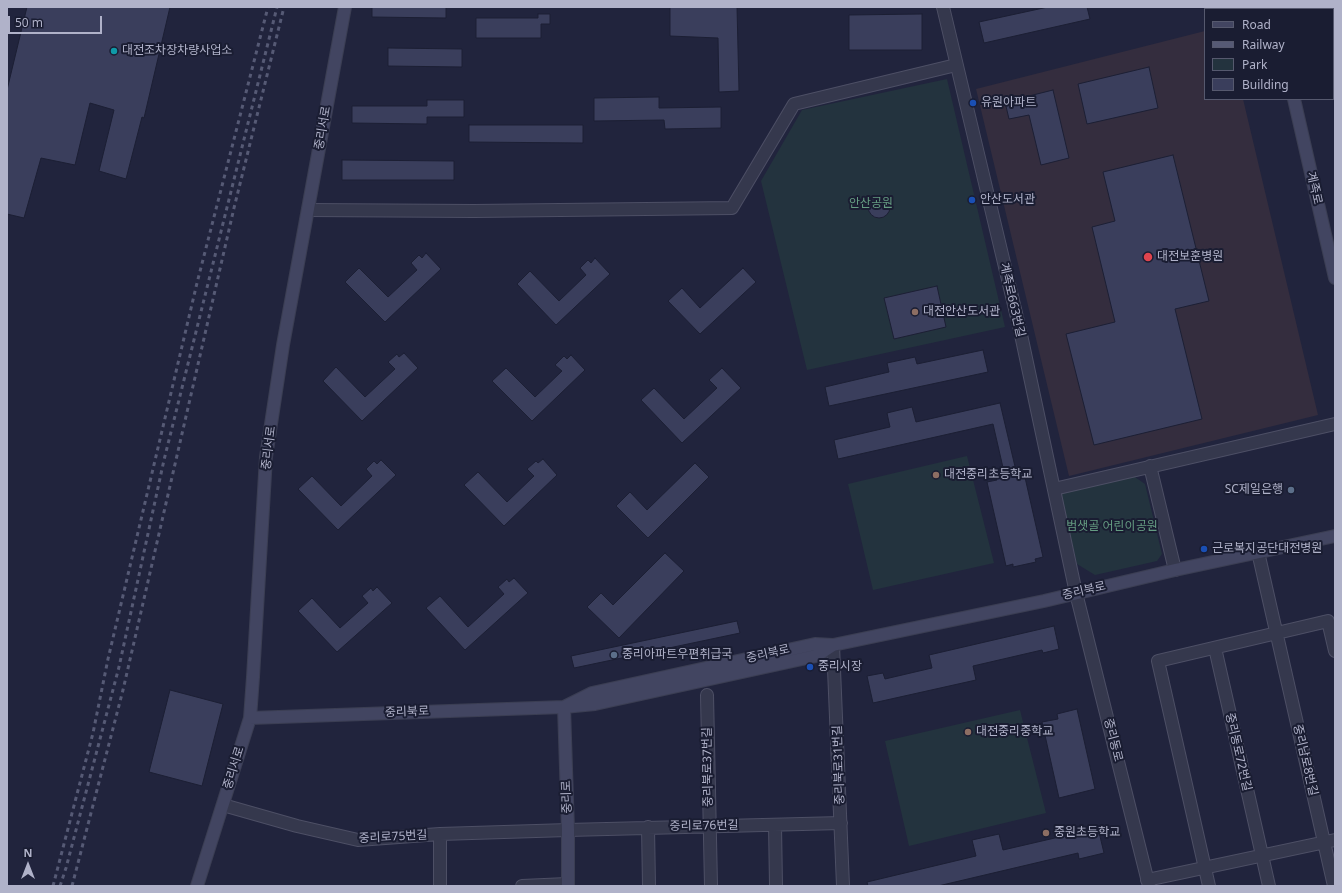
<!DOCTYPE html>
<html>
<head>
<meta charset="utf-8">
<style>
  body { margin:0 }
  #map { position:relative; width:1342px; height:893px; overflow:hidden; background:#21243d; font-family:"Noto Sans",sans-serif }
  canvas { display:block }
  .frame { position:absolute; inset:0; border:8px solid #b0b2c9; pointer-events:none }
  .legend { position:absolute; left:1204px; top:8px; width:130px; height:92px; box-sizing:border-box; background:#1a1d32; border:1px solid #56596e; margin:0; padding:5px 7px; list-style:none; font-size:12px; color:#b0b2c9 }
  .legend li { display:flex; align-items:center; gap:8px; height:20px }
  .legend b { width:20px; border:1px solid #56596e }
  .north { position:absolute; left:8px; top:845px; width:40px; height:40px; -webkit-text-stroke:3px #1a1d32; paint-order:stroke; rotate:0deg; font-size:11px; font-weight:700; line-height:16px; text-align:center; color:#b0b2c9 }
  .north::after { content:''; display:block; margin:auto; width:14px; height:18px; background:#b0b2c9; clip-path:polygon(50% 0,100% 100%,50% 72%,0 100%) }
  .scale { position:absolute; left:8px; top:16px; width:94px; height:18px; box-sizing:border-box; border:2px solid #b0b2c9; border-top:0; padding-left:5px; font-size:12px; line-height:14px; white-space:nowrap; color:#b0b2c9; -webkit-text-stroke:3px #1a1d32; paint-order:stroke }
</style>
</head>
<body>
<div id="map">
<canvas width="1342" height="893"></canvas>
<div class="frame"></div>
<ul class="legend">
<li><b style="height:5px;background:#424561"></b>Road</li>
<li><b style="height:5px;background:#565a75"></b>Railway</li>
<li><b style="height:11px;background:#23333e"></b>Park</li>
<li><b style="height:11px;background:#3a3e5c"></b>Building</li>
</ul>
<div class="north">N</div>
<div class="scale">50 m</div>
</div>
<script>
const context = document.querySelector('canvas').getContext('2d');
context.lineJoin = 'round';
function paint(path, color) { context.fillStyle = color; context.fill(path, 'evenodd'); }
const shape = rows => new Path2D(rows.map(r => 'M' + r).join(''));
function stroke(path, color, width, dash) { context.strokeStyle = color; context.lineWidth = width; context.lineCap = dash ? 'butt' : 'round'; context.setLineDash(dash || []); context.stroke(path); }
function label(font, color, halo, rows, align = 'center') {
  context.font = font + ' "Noto Sans","Noto Sans KR",sans-serif'; context.lineWidth = 4; context.setLineDash([]); context.textBaseline = 'middle'; context.strokeStyle = halo; context.fillStyle = color; for (const [text, x, y, turn = 0] of rows) {
    context.save(); context.translate(x, y); context.rotate((+turn || 0) * Math.PI / 180); context.textAlign = isNaN(turn) ? turn : align; if (halo) context.strokeText(text, 0, 0); context.fillText(text, 0, 0); context.restore();
  }
}
paint(shape([
  [1205,31,1205,99,1243,99,1318,415,1069,476,976,89]
]), '#342d3e');
paint(shape([
  [947,79,1005,327,807,370,761,181,802,110],
  [967,456,994,563,873,590,848,484],
  [1132,475,1145,484,1162,554,1157,561,1095,575,1077,564,1060,491],
  [1020,710,1046,813,909,846,885,741]
]), '#23333e');
const building = shape([
  [27,7,170,7,144,118,142,117,126,179,99,171,114,110,90,103,75,165,41,158,24,218,7,214,7,90,27,7],
  [372,7,446,7,446,18,372,17,372,7],
  [670,7,737,7,739,91,719,92,718,38,670,36,670,7],
  [1048,7,1087,7,1090,19,984,43,979,22,1048,7],
  [538,14,550,14,550,24,541,24,541,38,476,38,476,18,538,18,538,14],
  [922,14,922,50,849,50,849,15,922,14],
  [388,48,462,49,462,67,388,66,388,48],
  [1149,67,1158,108,1087,124,1078,84,1149,67],
  [1053,90,1069,158,1041,165,1029,115,1009,119,1005,102,1053,90],
  [659,97,659,108,721,107,721,128,665,129,664,120,594,121,594,98,659,97],
  [427,100,464,100,464,117,427,117,427,124,352,123,352,106,427,106,427,100],
  [469,125,583,125,583,143,469,142,469,125],
  [1173,155,1209,301,1175,309,1202,419,1094,445,1066,334,1115,322,1092,227,1115,221,1103,172,1173,155],
  [342,160,454,161,454,180,342,180,342,160],
  '868 207a11 11 0 1 1 22 0a11 11 0 1 1-22 0Z',
  [426,253,441,269,385,322,345,282,359,268,388,297,417,270,411,263,419,255,422,258,426,253],
  [595,258,610,274,556,325,517,284,530,271,559,301,586,275,580,268,588,260,591,263,595,258],
  [743,268,756,282,700,334,668,301,682,288,700,308,743,268],
  [937,286,946,327,894,339,884,298,937,286],
  [983,350,988,372,829,406,825,387,889,372,887,363,915,357,917,364,983,350],
  [404,353,418,368,362,421,323,381,336,367,365,397,395,369,388,362,397,354,399,357,404,353],
  [571,355,585,370,532,421,492,381,506,368,535,397,562,371,555,365,564,356,567,359,571,355],
  [722,368,741,388,682,443,641,400,654,388,684,419,717,388,709,380,722,368],
  [1000,403,1017,475,1024,473,1043,557,1035,559,1036,562,1013,567,1013,564,1006,566,987,482,997,480,996,474,1004,472,993,424,838,459,834,440,890,427,887,413,912,407,916,422,1000,403],
  [543,459,557,475,504,526,464,485,478,472,507,502,534,476,527,469,536,461,538,463,543,459],
  [381,460,396,475,338,530,298,489,312,476,341,506,372,476,366,469,374,461,377,464,381,460],
  [695,463,709,477,648,538,616,506,630,492,647,510,695,463],
  [665,553,684,571,619,638,587,607,601,593,613,605,665,553],
  [514,578,528,593,465,650,426,608,440,596,468,627,504,594,498,587,507,579,509,582,514,578],
  [377,587,392,603,337,652,298,611,312,598,340,628,368,603,362,596,371,588,373,591,377,587],
  [737,621,740,633,574,668,571,656,737,621],
  [1054,626,1059,649,1043,653,1042,650,973,666,976,680,873,703,867,676,883,673,885,679,932,668,929,655,1054,626],
  [170,690,223,704,202,786,149,772,170,690],
  [1077,709,1095,789,1059,798,1042,722,1058,719,1057,714,1077,709],
  [1098,828,1104,853,1079,859,1078,853,938,886,868,886,867,882,976,856,972,840,999,834,1003,850,1098,828]
]);
paint(building, '#3a3e5c');
stroke(building, '#1c1f34', 1);
const street = shape([
  [943,7,1020,330,1076,593,1149,886],
  [308,210,474,211,732,208,794,104,956,65],
  [1150,466,1175,570],
  [1054,489,1335,424],
  [1258,552,1334,886],
  [833,645,843,886],
  [1215,648,1269,886],
  [707,695,711,886],
  [223,805,297,826,358,840,440,834,568,830,841,823],
  [775,825,776,886],
  [648,827,649,886],
  [1147,880,1335,840],
  [440,886,440,834],
  [522,886,567,884],
  [1209,886,1158,661,1328,621,1335,651]
]);
const secondary = shape([
  [1273,7,1273,9],
  [1294,99,1335,278],
  [564,707,592,693,815,644,833,645,1044,601,1175,570,1335,536],
  [564,707,568,830,568,886],
  [250,718,564,707,595,704,816,656,833,645],
  [197,886,250,718,253,677,266,457,283,345,345,7]
]);
stroke(street, '#4d4f65', 14);
stroke(secondary, '#3b3e53', 14);
stroke(street, '#35384d', 12);
stroke(secondary, '#424561', 12);
stroke(shape([
  [53,886,93,733,108,659,197,283,268,7],
  [60,886,66,868,119,667,164,460,277,7],
  [72,886,123,690,234,208,284,7]
]), '#565a75', 3, [4, 4]);
for (const [x, y, r, color] of [
  [114,51,4,"#0f9aa8"],
  [973,103,4,"#1a4fb4"],
  [972,200,4,"#1a4fb4"],
  [1148,257,5,"#e0444e"],
  [915,312,4,"#8d6e63"],
  [936,475,4,"#8d6e63"],
  [1291,490,4,"#5c6f8a"],
  [1204,549,4,"#1a4fb4"],
  [614,655,4,"#5c6f8a"],
  [810,667,4,"#1a4fb4"],
  [968,732,4,"#8d6e63"],
  [1046,833,4,"#8d6e63"]
]) { const dot = new Path2D(); dot.arc(x, y, r, 0, 2 * Math.PI); context.fillStyle = color; context.fill(dot); stroke(dot, '#1a1d32', 1.5); }
label('12px', '#b0b2c9', '#1a1d32', [
  ["대전조차장차량사업소",122,51],
  ["유원아파트",981,103],
  ["안산도서관",980,200],
  ["대전보훈병원",1157,257],
  ["대전안산도서관",923,312],
  ["대전중리초등학교",944,475],
  ["SC제일은행",1283,490,"right"],
  ["근로복지공단대전병원",1212,549],
  ["중리아파트우편취급국",622,655],
  ["중리시장",818,667],
  ["대전중리중학교",976,732],
  ["중원초등학교",1054,833]
], 'left');
label('12px', '#b0b2c9', '#1a1d32', [
  ["중리서로",323,128,-80],
  ["계족로",1314,188,77],
  ["계족로663번길",1012,300,77],
  ["중리서로",269,448,-83],
  ["중리북로",1084,591,-13],
  ["중리북로",768,654,-13],
  ["중리북로",407,712,-2],
  ["중리동로",1113,740,76],
  ["중리동로72번길",1238,752,77],
  ["중리남로8번길",1305,760,77],
  ["중리북로31번길",839,765,-92],
  ["중리북로37번길",708,767,-91],
  ["중리서로",234,768,-73],
  ["중리로",567,797,-92],
  ["중리로76번길",704,826,-1],
  ["중리로75번길",393,837,-3]
]);
label('12px', '#659c82', '#1a1d32', [
  ["안산공원",871,204],
  ["범샛골 어린이공원",1112,527]
]);
</script>
</body>
</html>
